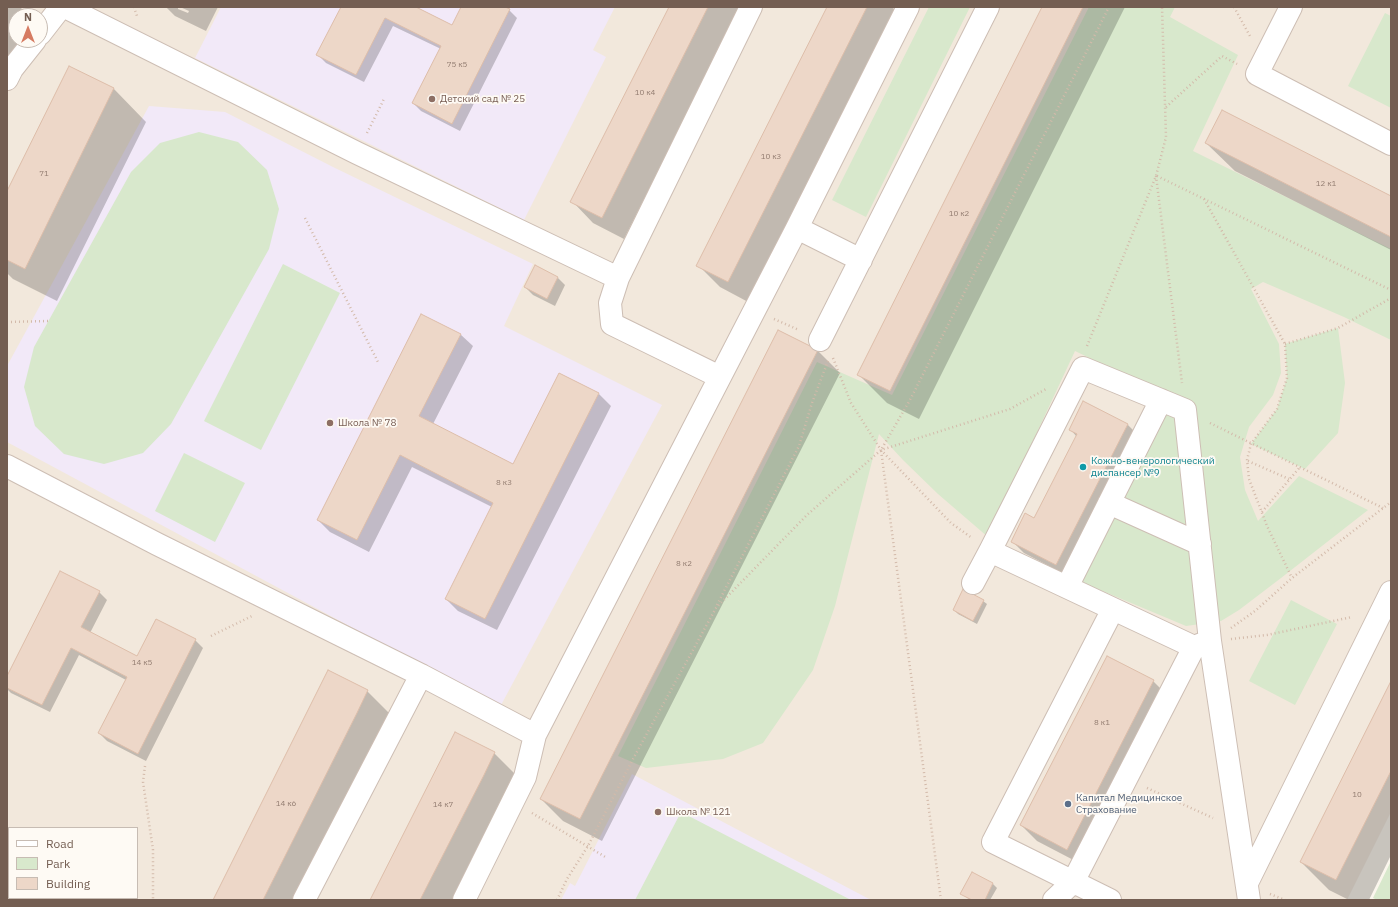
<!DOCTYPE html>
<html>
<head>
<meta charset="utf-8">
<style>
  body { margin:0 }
  #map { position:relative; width:1398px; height:907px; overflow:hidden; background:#fbf6ed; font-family:"IBM Plex Sans",sans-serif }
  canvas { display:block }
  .frame { position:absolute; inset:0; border:8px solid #745e52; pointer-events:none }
  .legend { position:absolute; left:8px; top:827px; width:130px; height:72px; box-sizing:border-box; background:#fefaf4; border:1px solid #c7bcb3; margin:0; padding:5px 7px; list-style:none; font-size:12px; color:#745e52 }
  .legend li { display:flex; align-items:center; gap:8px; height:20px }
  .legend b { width:20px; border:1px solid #c7bcb3 }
  .north { position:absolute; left:8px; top:8px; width:40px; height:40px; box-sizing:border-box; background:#fefaf4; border:1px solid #c7bcb3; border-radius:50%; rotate:0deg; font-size:11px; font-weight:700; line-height:16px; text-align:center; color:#745e52 }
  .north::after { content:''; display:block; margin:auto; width:14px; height:18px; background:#d67b62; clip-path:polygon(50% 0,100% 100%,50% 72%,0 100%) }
</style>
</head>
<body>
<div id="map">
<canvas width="1398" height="907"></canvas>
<div class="frame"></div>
<ul class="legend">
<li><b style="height:5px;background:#fff"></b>Road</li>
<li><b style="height:11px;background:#d8e8cc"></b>Park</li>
<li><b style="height:11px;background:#edd7c8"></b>Building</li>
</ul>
<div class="north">N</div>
</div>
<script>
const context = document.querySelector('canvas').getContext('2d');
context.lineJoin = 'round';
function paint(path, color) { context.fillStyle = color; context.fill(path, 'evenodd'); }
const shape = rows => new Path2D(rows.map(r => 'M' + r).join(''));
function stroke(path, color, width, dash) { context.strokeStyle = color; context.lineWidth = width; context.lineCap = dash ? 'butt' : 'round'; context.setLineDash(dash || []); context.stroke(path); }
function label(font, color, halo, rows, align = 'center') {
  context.font = font + ' "IBM Plex Sans",sans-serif'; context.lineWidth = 3.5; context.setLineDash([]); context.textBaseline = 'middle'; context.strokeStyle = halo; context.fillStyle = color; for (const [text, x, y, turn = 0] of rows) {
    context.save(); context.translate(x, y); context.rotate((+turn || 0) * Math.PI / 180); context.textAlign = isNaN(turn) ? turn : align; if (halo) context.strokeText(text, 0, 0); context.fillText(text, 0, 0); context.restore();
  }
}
paint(shape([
  [7,7,1391,7,1391,812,1347,900,7,900],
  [16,16,40,16,40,40,16,40],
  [9,828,137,828,137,898,9,898]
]), '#f2e8dc');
paint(shape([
  [221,7,615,7,593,50,606,57,524,220,195,58],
  [149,106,225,112,333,167,533,264,504,326,662,405,500,707,7,442,7,366],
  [632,774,871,900,561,900,570,883,575,886]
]), '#f2e9f8');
paint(shape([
  [929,7,970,7,866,217,832,200],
  [1089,7,1175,7,1170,17,1238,55,1193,151,1391,249,1391,340,1344,317,1263,282,1251,289,1279,344,1281,373,1273,395,1249,427,1240,457,1245,490,1258,521,1299,476,1368,510,1281,578,1239,610,1221,621,1186,626,1081,582,1169,396,1075,351,988,537,938,494,903,460,879,434,835,606,813,670,763,743,723,759,646,768,618,756,817,362,892,395],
  [1385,13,1391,16,1391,108,1348,86],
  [199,132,238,142,267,170,279,209,269,249,171,424,143,453,104,464,64,454,35,426,24,387,34,347,131,172,160,143],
  [283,264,340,293,261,450,204,421],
  [1338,328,1345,383,1338,433,1305,469,1251,444,1277,409,1287,378,1285,344],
  [184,453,245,483,215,542,155,511],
  [1291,600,1337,624,1295,705,1249,681],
  [681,812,851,900,635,900],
  [1391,861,1391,900,1377,900,1373,898]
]), '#d8e8cc');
paint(shape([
  [7,7,20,7,29,16,16,16,16,40,26,40,16,59,7,55],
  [166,7,178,7,178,9,188,13,189,11,180,7,218,7,206,31,175,16],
  [342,7,414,7,452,27,462,7,503,7,509,10,517,18,460,131,421,111,413,103,441,49,393,26,364,82,326,63,318,55],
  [670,7,741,7,624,239,593,223,572,201],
  [828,7,892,7,897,12,750,303,720,287,698,265],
  [1043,7,1125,7,919,419,887,403,859,375],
  [70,67,114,89,146,122,57,301,13,279,7,273,7,194],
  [1206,143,1391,197,1391,250,1235,171],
  [557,277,565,285,555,306,533,295,525,287],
  [779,331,818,351,840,373,602,841,563,821,541,799],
  [460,334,473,346,433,424,514,465,599,394,611,406,497,630,458,611,446,599,492,507,412,467,369,552,330,532,318,520],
  [1128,425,1140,437,1068,576,1024,553,1012,541,1035,519,1077,437,1070,429],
  [99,592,107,600,90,633,138,657,195,640,203,648,146,761,107,741,99,733,126,680,79,655,50,712,11,693,7,689,7,678],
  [983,601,987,604,977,624,958,614,954,610],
  [1153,681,1169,697,1083,865,1037,841,1021,825],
  [1391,683,1391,855,1369,900,1349,900,1329,890,1301,862],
  [367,691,389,713,296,900,214,900],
  [456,734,494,753,516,775,453,900,371,900],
  [972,873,993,884,997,888,990,900,970,900,962,894]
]), '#0003');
const building = shape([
  [341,7,416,7,452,25,461,7,505,7,510,9,452,124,412,103,441,46,385,18,356,75,316,55,341,7],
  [669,7,708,7,602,218,570,202,669,7],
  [827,7,867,7,728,282,696,266,827,7],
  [1042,7,1083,7,890,391,857,375,1042,7],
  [69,66,114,88,25,269,7,260,7,191,69,66],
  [1222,110,1391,196,1391,237,1205,143,1222,110],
  [535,265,558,277,547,299,524,287,535,265],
  [421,314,461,334,419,416,513,464,559,373,599,393,485,619,445,599,493,503,400,455,357,540,317,520,421,314],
  [778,330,818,350,580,819,540,799,778,330],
  [1083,401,1128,424,1056,565,1011,542,1025,513,1034,518,1077,434,1069,430,1083,401],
  [60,571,100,591,81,627,137,656,156,619,196,639,138,754,98,733,127,677,71,648,42,705,7,688,7,676,60,571],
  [963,589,984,600,973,621,953,610,963,589],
  [1107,656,1154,680,1067,850,1020,825,1107,656],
  [328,670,368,690,357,713,263,900,213,900,328,670],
  [1391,681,1391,771,1336,880,1300,862,1391,681],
  [455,732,495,752,484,775,420,900,370,900,455,732],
  [972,872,993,883,985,900,972,900,960,894,972,872],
  [7,892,9,893,9,898,18,898,22,900,7,900,7,892]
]);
paint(building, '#edd7c8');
stroke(building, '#debeaa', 1);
const minor = shape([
  [65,7,357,153,618,278],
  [1291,7,1257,74,1391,144],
  [40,34,61,7],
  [7,79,12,69,35,40],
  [797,228,861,260],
  [820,340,988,7],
  [720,377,612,324,610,303,618,278,751,7],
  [7,466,157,544,421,675,535,735],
  [1109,503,1200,544],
  [973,583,990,551],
  [1067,587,1161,400],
  [1194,647,990,551,1083,368,1185,410,1210,641,1249,900],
  [7,854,9,855],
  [1247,883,1391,592],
  [95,898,99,900],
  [304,900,421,675],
  [464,900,525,777,535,735,797,228,908,7],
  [1054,900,1073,882,1194,647,1207,642],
  [1110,900,993,842,1113,609]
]);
stroke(minor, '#cdbeb4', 24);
stroke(shape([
  [134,7,137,16],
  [1234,7,1250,36],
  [1166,107,1222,56,1237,64],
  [367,133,384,99],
  [1156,176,1182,383],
  [1157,176,1391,290],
  [1204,199,1285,344,1287,378,1277,409,1251,444,1247,460,1249,479,1267,526,1292,578],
  [305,218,379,364],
  [774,319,799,330],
  [7,322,49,321],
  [1285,344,1338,328,1391,298],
  [1087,346,1156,176,1166,137,1162,7],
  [833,358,851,403,881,450,951,523,972,538],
  [1210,423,1383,508],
  [1248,461,1289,479],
  [1262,512,1300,467],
  [717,605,799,446,812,403,828,361],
  [1231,628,1255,611,1292,578,1391,502],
  [211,636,252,616],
  [1231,639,1267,635,1352,617],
  [145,766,143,782,153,850,153,900],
  [1147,788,1213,818],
  [532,813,607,858],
  [1270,894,1285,900],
  [557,900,567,879,588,846,633,759,716,608,807,515,881,450,1010,409,1046,389],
  [941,900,881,450,910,400,1109,7]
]), '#d3baaa', 2.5, [1, 3]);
stroke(minor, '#fff', 22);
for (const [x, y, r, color] of [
  [432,99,4,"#8d6e63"],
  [330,423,4,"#8d6e63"],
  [1083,467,4,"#0f9aa8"],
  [1068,804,4,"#5c6f8a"],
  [658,812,4,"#8d6e63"]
]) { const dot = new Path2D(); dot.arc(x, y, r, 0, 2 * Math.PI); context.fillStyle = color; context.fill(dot); stroke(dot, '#fefaf4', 1.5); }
label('8px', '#927c70', null, [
  ["75 к5",457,65],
  ["10 к4",645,93],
  ["10 к3",771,157],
  ["71",44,174],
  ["12 к1",1326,184],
  ["10 к2",959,214],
  ["8 к3",504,483],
  ["8 к2",684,564],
  ["14 к5",142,663],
  ["8 к1",1102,723],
  ["10",1357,795],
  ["14 к6",286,804],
  ["14 к7",443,805]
]);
label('10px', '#785e54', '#fefaf4', [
  ["Детский сад № 25",440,99],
  ["Школа № 78",338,423],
  ["Школа № 121",666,812]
], 'left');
label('10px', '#0d838f', '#fefaf4', [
  ["Кожно-венерологический",1091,461],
  ["диспансер №9",1091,473]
], 'left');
label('10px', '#4e5e75', '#fefaf4', [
  ["Капитал Медицинское",1076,798],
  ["Страхование",1076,810]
], 'left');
</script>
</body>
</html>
